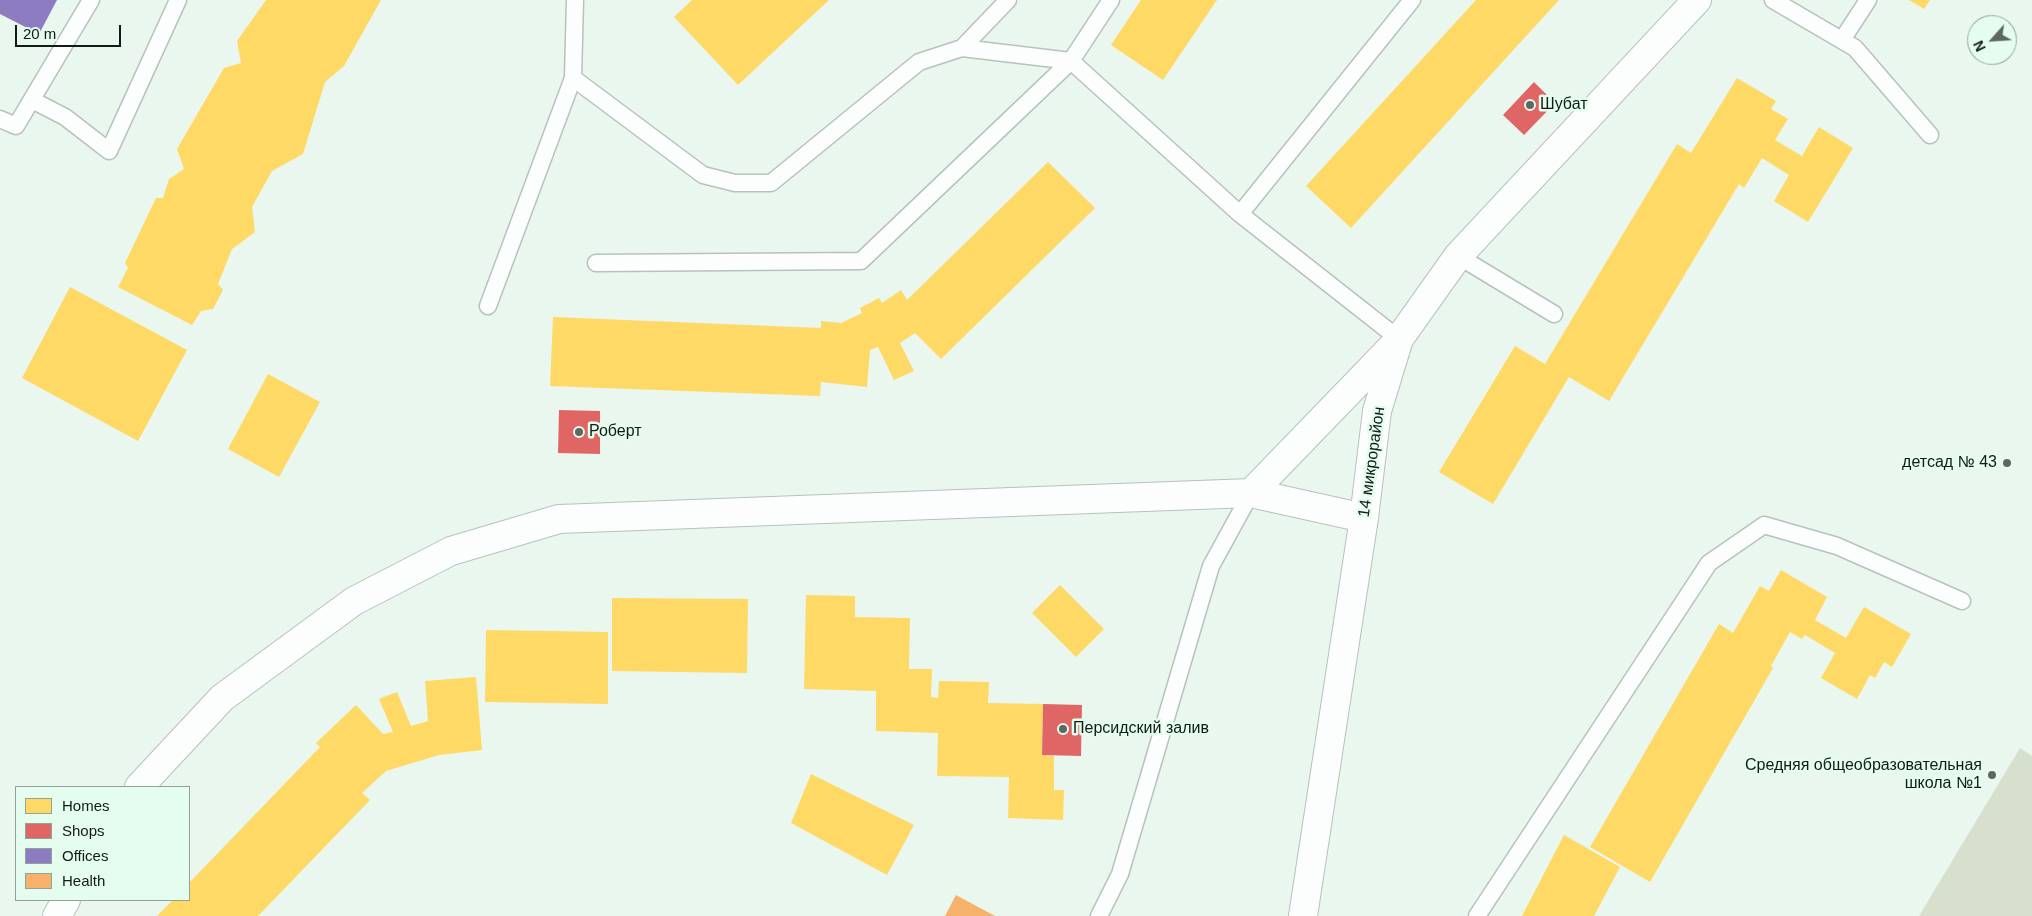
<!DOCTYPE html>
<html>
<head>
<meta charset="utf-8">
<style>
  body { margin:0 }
  #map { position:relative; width:2032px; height:916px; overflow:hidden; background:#eaf7ef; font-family:Helvetica,sans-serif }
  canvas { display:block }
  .legend { position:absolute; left:15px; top:786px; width:175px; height:115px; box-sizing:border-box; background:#e4fdee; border:1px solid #90a398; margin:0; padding:6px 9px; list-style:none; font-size:15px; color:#131b16 }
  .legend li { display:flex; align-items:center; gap:10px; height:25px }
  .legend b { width:25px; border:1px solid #90a398 }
  .north { position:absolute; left:1967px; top:15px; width:50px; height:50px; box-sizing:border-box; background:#e4fdee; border:1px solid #90a398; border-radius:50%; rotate:244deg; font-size:14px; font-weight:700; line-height:20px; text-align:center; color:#131b16 }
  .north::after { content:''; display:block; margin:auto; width:18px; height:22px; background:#5e6862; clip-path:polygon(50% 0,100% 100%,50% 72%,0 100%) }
  .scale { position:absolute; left:15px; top:25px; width:106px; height:22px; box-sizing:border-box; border:2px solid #131b16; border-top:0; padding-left:6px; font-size:15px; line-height:18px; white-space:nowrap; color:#131b16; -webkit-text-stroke:4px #e4fdee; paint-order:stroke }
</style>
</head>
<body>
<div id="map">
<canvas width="2032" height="916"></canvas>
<ul class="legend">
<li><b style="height:14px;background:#ffd966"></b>Homes</li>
<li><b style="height:14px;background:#e06666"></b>Shops</li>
<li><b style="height:14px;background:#8e7cc3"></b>Offices</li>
<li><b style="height:14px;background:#f6b26b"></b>Health</li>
</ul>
<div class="north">N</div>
<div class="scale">20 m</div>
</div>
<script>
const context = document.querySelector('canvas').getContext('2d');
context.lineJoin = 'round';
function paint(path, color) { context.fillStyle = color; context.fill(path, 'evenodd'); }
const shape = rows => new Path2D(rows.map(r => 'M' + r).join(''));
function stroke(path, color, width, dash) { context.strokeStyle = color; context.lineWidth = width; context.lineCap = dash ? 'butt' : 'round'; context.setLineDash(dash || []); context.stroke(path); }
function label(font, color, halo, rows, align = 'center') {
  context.font = font + ' Helvetica,sans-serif'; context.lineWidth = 5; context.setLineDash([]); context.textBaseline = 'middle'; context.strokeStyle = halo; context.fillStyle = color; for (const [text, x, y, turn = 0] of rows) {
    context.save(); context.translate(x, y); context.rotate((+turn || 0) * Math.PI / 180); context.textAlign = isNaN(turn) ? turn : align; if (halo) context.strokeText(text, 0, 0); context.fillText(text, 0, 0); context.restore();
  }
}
paint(shape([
  [2020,748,2032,756,2032,916,1919,916]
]), '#d7dfcd');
paint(shape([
  [266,0,381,0,344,66,325,82,303,154,272,171,252,207,255,232,232,249,218,284,223,290,213,309,201,311,192,325,118,287,128,268,125,263,156,198,163,198,169,179,184,169,177,149,224,68,241,63,237,41],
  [692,0,829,0,738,85,674,17],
  [1141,0,1217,0,1163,80,1111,45],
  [1476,0,1559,0,1351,228,1306,186],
  [1909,0,1930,0,1924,9],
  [1737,78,1776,101,1771,109,1788,119,1775,140,1802,156,1819,127,1853,148,1808,222,1774,201,1789,175,1762,158,1744,188,1739,184,1609,401,1569,377,1493,504,1439,472,1515,346,1545,364,1677,144,1691,153],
  [1048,162,1095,208,941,359,915,333,900,343,914,371,894,380,878,347,870,350,867,387,821,382,820,396,550,386,553,317,821,328,821,321,841,323,862,313,860,308,879,298,882,303,901,290,907,300],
  [70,287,187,350,138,441,22,378],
  [268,374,320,402,279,477,228,449],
  [1781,570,1827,597,1815,620,1846,638,1864,607,1911,634,1892,667,1884,662,1875,678,1870,675,1857,699,1821,678,1835,653,1805,635,1802,639,1790,632,1771,666,1773,668,1650,882,1590,847,1719,624,1733,633,1760,586,1769,591],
  [1060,585,1104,629,1076,657,1032,613],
  [806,595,855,596,855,617,910,618,909,669,932,669,931,697,938,698,939,681,989,682,988,703,1043,704,1042,755,1054,756,1054,790,1064,790,1063,820,1008,818,1009,777,937,776,938,733,876,731,876,691,804,689],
  [612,598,748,599,747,673,612,671],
  [486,630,608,632,608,704,485,702],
  [476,677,482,750,439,755,386,771,362,793,370,800,258,916,157,916,173,900,189,900,189,883,320,747,316,743,356,705,383,734,393,732,379,699,397,692,411,726,428,721,425,681],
  [811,774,914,825,887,875,791,823],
  [1564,835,1620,867,1594,916,1522,916]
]), '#ffd966');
paint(shape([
  [1534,82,1555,103,1524,135,1503,115],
  [559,410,600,411,600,454,558,453],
  [1043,704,1082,705,1081,756,1042,755]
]), '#e06666');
paint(shape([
  [0,0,57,0,39,34,0,14]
]), '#8e7cc3');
paint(shape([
  [956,895,995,916,945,916]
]), '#f6b26b');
const service = shape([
  [575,0,573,78,703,175,735,183,771,183,919,62,962,48,1071,61],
  [1111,0,1071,61,1240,214],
  [1773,0,1855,48,1930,135],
  [1842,40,1868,0],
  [962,48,1008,0],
  [32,100,65,117,109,151,178,0],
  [0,119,16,126,91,0],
  [1458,256,1554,314],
  [596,263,861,261,1071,61],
  [488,306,573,78],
  [1399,339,1240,214,1412,0],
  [1099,916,1120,874,1211,566,1251,493],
  [1477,916,1709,563,1764,525,1837,546,1962,601]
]);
const minor = shape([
  [1251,493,1395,344],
  [139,787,222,698,354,601,451,551,559,519,1251,493,1364,518],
  [57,916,66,900],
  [1303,916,1364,518,1377,411,1399,339,1458,256,1697,0]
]);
stroke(service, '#b7c2bb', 19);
stroke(minor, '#b7c2bb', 30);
stroke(service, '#fcfefd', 16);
stroke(minor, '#fcfefd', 28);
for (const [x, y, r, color] of [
  [1530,105,5,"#5e6862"],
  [579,432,5,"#5e6862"],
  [2007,463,5,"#5e6862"],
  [1063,729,5,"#5e6862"],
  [1992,775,5,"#5e6862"]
]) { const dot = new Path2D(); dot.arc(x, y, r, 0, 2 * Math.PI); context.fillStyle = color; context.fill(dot); stroke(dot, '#e4fdee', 2); }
label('16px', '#131b16', '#e4fdee', [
  ["Шубат",1540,105],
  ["Роберт",589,432],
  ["детсад № 43",1997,463,"right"],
  ["Персидский залив",1073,729],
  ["Средняя общеобразовательная",1982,766,"right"],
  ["школа №1",1982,784,"right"]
], 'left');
label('16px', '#131b16', '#e4fdee', [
  ["14 микрорайон",1372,462,-82]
]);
</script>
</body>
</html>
